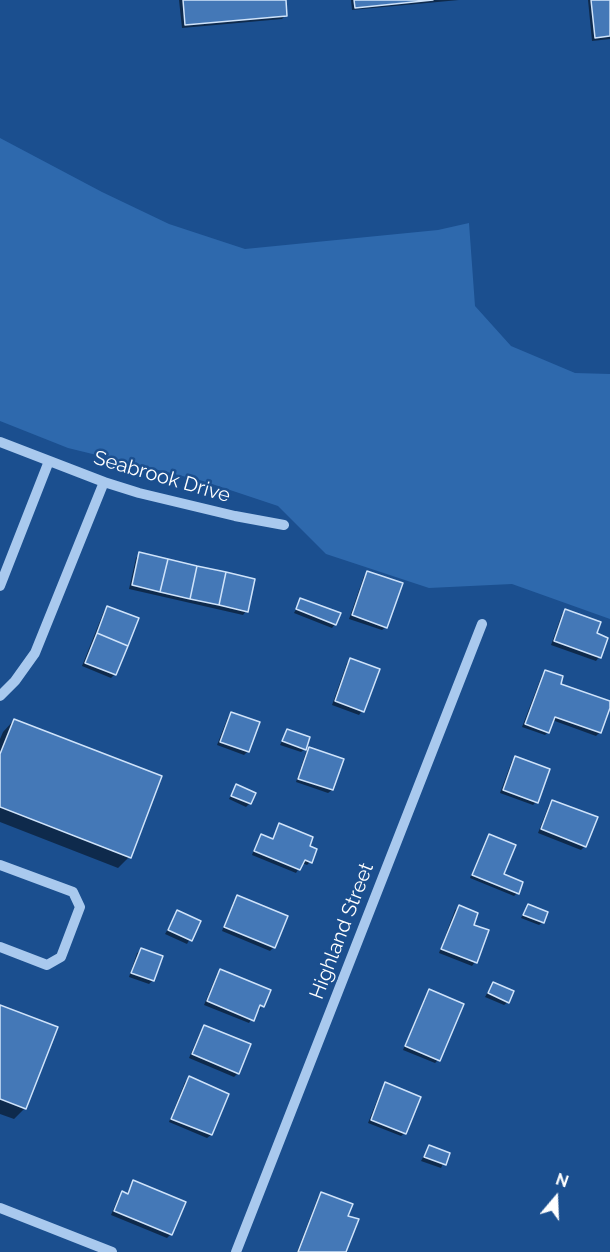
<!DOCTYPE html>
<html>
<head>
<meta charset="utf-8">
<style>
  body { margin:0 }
  #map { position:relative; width:610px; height:1252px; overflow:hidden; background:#1b4f8f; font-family:Raleway,sans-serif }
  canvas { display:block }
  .north { position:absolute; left:526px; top:1168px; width:60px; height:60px; -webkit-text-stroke:4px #1b4f8f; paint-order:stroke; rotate:19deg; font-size:16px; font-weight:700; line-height:24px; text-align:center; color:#fff }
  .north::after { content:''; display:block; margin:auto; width:21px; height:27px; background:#fff; clip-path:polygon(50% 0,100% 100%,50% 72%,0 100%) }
</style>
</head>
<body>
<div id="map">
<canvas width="610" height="1252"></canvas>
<div class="north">N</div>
</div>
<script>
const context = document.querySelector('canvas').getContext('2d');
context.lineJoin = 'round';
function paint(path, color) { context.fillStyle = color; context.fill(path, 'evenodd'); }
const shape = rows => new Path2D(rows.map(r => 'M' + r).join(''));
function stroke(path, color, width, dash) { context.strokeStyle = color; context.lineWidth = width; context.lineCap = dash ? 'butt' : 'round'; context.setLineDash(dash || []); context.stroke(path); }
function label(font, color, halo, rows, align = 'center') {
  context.font = font + ' Raleway,sans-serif'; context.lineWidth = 5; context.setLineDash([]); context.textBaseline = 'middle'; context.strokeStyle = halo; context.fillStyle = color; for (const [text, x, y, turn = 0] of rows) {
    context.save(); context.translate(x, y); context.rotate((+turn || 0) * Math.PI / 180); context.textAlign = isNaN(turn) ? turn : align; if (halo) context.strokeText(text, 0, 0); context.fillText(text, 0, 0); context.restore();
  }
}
paint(shape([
  [0,138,102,192,169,224,245,249,438,230,469,223,475,306,511,346,575,373,610,374,610,619,512,584,429,588,326,554,278,506,203,481,68,448,0,421]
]), '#2e69ad');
paint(shape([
  [179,0,284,0,286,15,282,19,182,28],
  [351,0,459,0,352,10],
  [588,0,610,0,610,39,592,41],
  [140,554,246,611,243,615,129,589,136,558],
  [367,573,386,627,382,630,349,619,364,576],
  [301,600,335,624,332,628,294,613],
  [108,607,115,674,111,678,82,666,104,611],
  [566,611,595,634,599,657,596,661,551,645,562,614],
  [351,660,362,711,359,715,332,705,347,663],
  [545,671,559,684,610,703,600,732,596,736,552,720,548,732,545,735,522,727,542,675],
  [231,714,248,751,244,755,217,745,228,717],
  [14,720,129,857,118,868,0,822,0,739,3,732],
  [287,731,305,749,301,752,280,745],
  [310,749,342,760,332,790,328,793,296,782,306,752],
  [515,757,536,802,533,805,500,793,512,761],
  [236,786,250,803,246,807,229,799],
  [552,802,585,846,581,850,538,833,549,805],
  [280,825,308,847,310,862,307,865,302,863,296,873,252,855,258,839,262,836,272,840],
  [489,836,502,875,517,893,514,896,470,878,486,839],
  [238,896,274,947,270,951,222,931,234,900],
  [528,906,543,922,539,925,521,918],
  [459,907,472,925,487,931,475,962,472,966,439,953,455,910],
  [178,912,199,922,187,944,165,934],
  [141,950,161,957,153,980,149,984,129,977,137,953],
  [220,971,252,1004,261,1008,259,1010,257,1009,249,1023,204,1005,217,974],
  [493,983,508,1002,504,1005,485,997],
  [430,991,438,1060,435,1063,403,1050,426,994],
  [0,1006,25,1108,14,1119,0,1114],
  [205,1027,238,1073,234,1077,189,1058,201,1030],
  [189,1078,228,1094,211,1135,207,1138,169,1122,185,1082],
  [386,1084,405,1133,401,1136,368,1123,382,1088],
  [429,1147,448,1154,441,1168,421,1161],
  [134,1182,171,1234,167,1238,111,1215,119,1196,123,1193,126,1195],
  [322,1193,346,1217,344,1252,297,1252,318,1197]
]), '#0007');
const building = shape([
  [183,0,286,0,287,16,185,25,183,0],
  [354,0,433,0,355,8,354,0],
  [591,0,610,0,610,36,595,38,591,0],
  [139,552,168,559,160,592,132,585,139,552],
  [168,559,197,566,190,599,160,592,168,559],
  [197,566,226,572,219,605,190,599,197,566],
  [367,571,403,583,387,628,352,615,367,571],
  [226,572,255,579,248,612,219,605,226,572],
  [300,598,341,613,336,625,296,609,300,598],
  [107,606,139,618,128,646,97,633,107,606],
  [565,609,601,622,597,633,608,638,601,658,554,641,565,609],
  [97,633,128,646,116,675,85,663,97,633],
  [350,658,380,669,364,712,335,701,350,658],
  [545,670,563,676,561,684,610,701,610,708,601,733,555,717,549,733,525,724,545,670],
  [231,712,260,722,249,752,220,742,231,712],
  [14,719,162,776,131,858,0,807,0,754,14,719],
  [287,729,310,737,306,750,282,741,287,729],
  [309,747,344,759,333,790,298,779,309,747],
  [515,756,550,769,538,803,503,790,515,756],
  [236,784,256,793,251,804,231,796,236,784],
  [552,800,598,817,586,847,541,829,552,800],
  [279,823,313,837,310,846,317,849,312,863,305,860,300,870,254,851,261,834,273,839,279,823],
  [489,834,516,845,504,874,523,882,519,894,472,875,489,834],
  [237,895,288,916,275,948,224,927,237,895],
  [528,904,548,912,544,923,523,915,528,904],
  [459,905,478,913,474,925,489,930,477,963,441,949,459,905],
  [177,910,201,921,192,941,168,930,177,910],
  [141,948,163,956,154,981,131,973,141,948],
  [220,969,271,990,264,1007,260,1005,254,1021,207,1001,220,969],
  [493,982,514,991,509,1003,488,993,493,982],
  [429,989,464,1004,440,1061,405,1046,429,989],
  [0,1005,58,1027,26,1109,0,1099,0,1005],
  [204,1025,251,1044,239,1074,192,1054,204,1025],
  [189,1076,229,1094,212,1135,171,1119,189,1076],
  [385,1082,421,1097,406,1134,371,1120,385,1082],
  [429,1145,450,1153,446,1165,424,1157,429,1145],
  [133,1180,186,1202,172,1235,114,1211,122,1191,128,1194,133,1180],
  [321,1192,353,1204,348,1216,359,1219,346,1252,298,1252,321,1192]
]);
paint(building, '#4478b7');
stroke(building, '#cfe3fa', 1.5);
stroke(shape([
  [0,442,104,482,139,493,235,516,284,525],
  [0,586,49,461],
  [0,696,15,681,35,653,104,482],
  [0,865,73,892,80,907,61,957,47,965,0,947],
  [0,1208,112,1252],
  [236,1252,482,624]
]), '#a9c9ee', 10);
label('20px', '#fff', '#1b4f8f', [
  ["Seabrook Drive",162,477,16],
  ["Highland Street",342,931,-69]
]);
</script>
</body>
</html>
